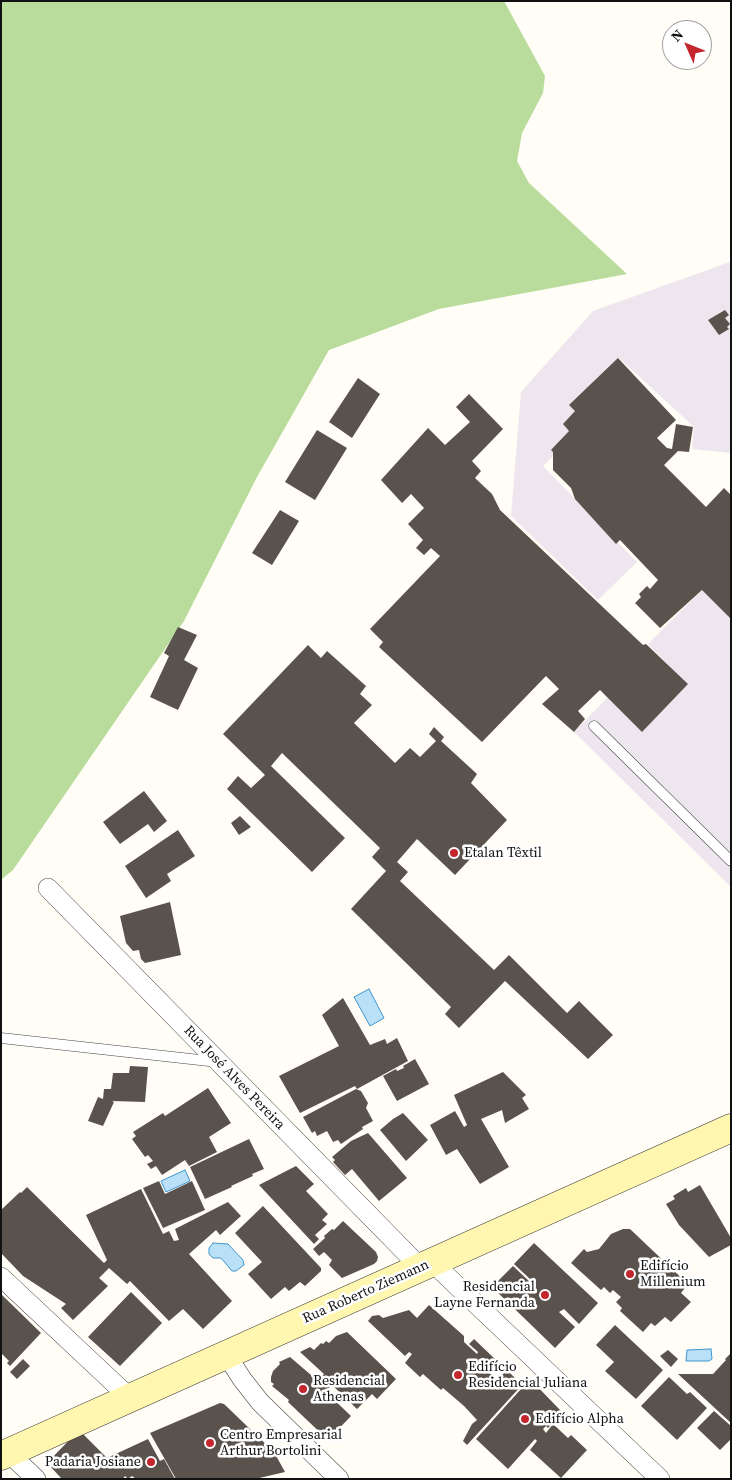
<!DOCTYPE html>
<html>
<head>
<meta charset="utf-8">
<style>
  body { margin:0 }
  #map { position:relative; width:732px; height:1480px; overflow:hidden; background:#fffdf5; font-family:"Source Serif 4",serif }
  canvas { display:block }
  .frame { position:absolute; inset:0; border:2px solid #111; pointer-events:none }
  .north { position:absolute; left:662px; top:20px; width:50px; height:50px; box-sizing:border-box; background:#fff; border:1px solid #a0a0a0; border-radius:50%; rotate:314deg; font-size:14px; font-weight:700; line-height:20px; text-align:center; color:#111 }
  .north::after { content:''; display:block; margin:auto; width:18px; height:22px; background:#c4262e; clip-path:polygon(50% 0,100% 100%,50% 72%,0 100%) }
</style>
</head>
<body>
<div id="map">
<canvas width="732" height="1480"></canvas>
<div class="frame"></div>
<div class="north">N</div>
</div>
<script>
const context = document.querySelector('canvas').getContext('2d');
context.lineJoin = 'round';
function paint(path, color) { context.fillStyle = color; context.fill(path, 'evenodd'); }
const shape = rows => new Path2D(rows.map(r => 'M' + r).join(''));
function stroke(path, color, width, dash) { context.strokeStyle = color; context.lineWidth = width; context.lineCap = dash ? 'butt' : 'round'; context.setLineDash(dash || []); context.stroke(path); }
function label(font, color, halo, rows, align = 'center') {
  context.font = font + ' "Source Serif 4",serif'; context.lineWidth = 5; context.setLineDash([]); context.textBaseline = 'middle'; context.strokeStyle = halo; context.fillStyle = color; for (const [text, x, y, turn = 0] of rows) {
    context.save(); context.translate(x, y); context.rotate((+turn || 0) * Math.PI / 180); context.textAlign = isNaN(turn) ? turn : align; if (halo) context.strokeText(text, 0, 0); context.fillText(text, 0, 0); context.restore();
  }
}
paint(shape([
  [730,262,731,453,692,449,694,427,619,358,572,405,587,424,543,466,637,562,598,600,511,516,521,392,593,311],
  [702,590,731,619,731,887,574,732,608,697,687,684,648,644]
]), '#eee6ef');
paint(shape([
  [1,1,504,1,545,76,543,93,522,133,517,161,529,183,627,274,439,309,329,350,257,477,184,621,13,870,1,880]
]), '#b9dc9c');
const water = shape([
  [369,989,384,1018,370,1026,354,997,369,989],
  [185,1170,190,1181,166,1192,161,1181,185,1170],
  [213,1243,228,1244,243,1260,244,1265,236,1271,232,1271,221,1258,213,1258,209,1254,209,1248,213,1243],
  [711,1349,712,1359,709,1361,686,1361,687,1350,711,1349]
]);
paint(water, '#b9e0f7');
stroke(water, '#3f96cf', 1);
paint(shape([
  [725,310,729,315,725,318,730,324,727,327,729,329,719,335,708,320],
  [618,358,676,420,657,438,667,448,672,449,676,424,693,427,689,452,678,451,664,465,706,507,724,488,731,495,731,619,702,590,660,628,635,603,641,597,639,594,647,586,650,589,658,580,620,540,616,544,575,499,571,488,553,470,553,452,551,450,569,431,563,424,575,411,569,405],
  [358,378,380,394,352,438,329,422],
  [469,394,503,429,472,461,481,471,475,478,492,494,500,510,643,645,646,644,688,684,642,732,600,690,578,711,585,719,574,732,542,704,559,689,546,676,482,742,379,647,383,642,370,629,440,556,431,548,424,555,416,548,423,540,408,524,424,508,411,494,402,503,381,480,428,428,445,445,470,422,456,407],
  [317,430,347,448,315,500,285,482],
  [280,510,299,521,272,565,252,553],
  [178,627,197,635,184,660,198,668,178,710,150,697,169,656,164,653],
  [308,645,321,658,327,651,366,686,360,694,372,705,354,723,395,763,410,748,420,757,436,741,429,734,434,727,444,737,441,741,477,774,471,783,507,820,455,875,417,839,397,862,408,872,400,881,494,970,509,955,567,1013,579,1001,613,1035,588,1059,505,981,459,1028,445,1014,451,1007,351,909,386,871,372,857,380,848,282,753,271,766,345,838,312,872,227,789,238,776,251,788,265,775,223,734],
  [144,791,167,821,154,832,148,824,120,844,103,822],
  [240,816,251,827,239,835,231,823],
  [178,830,195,856,167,874,171,881,146,898,125,866],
  [170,902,181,955,145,963,141,959,139,950,133,951,126,943,120,916],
  [343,998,370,1045,385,1039,387,1044,397,1038,408,1061,357,1089,355,1086,300,1113,279,1076,339,1046,322,1015],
  [415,1059,429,1084,397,1101,383,1076,396,1069,397,1071,404,1068,403,1066],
  [130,1066,148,1067,145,1102,112,1101,114,1102,103,1126,88,1121,98,1097,103,1099,104,1089,111,1089,113,1073,129,1073],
  [503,1072,526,1095,522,1098,529,1109,505,1123,502,1110,481,1119,509,1167,480,1184,457,1149,446,1155,430,1125,455,1111,464,1127,467,1125,454,1095],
  [208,1088,231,1123,209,1137,217,1152,189,1166,185,1160,162,1175,156,1166,151,1169,147,1164,153,1161,148,1155,145,1157,132,1139,136,1136,133,1132,163,1113,165,1116],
  [356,1089,361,1091,368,1103,366,1108,373,1121,362,1127,363,1129,341,1144,338,1140,333,1142,327,1131,317,1136,315,1131,312,1133,303,1117],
  [403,1113,428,1140,406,1161,380,1130,393,1119],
  [368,1133,407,1178,379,1201,352,1169,345,1175,333,1162,335,1160,332,1157,351,1141],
  [249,1139,264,1169,252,1174,253,1176,231,1186,232,1187,205,1199,190,1167],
  [296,1166,314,1184,306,1191,328,1214,322,1220,327,1224,315,1235,319,1239,314,1244,259,1185],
  [159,1181,165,1194,192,1181,205,1210,163,1228,143,1188],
  [700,1185,731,1238,731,1245,709,1257,679,1225,666,1204,675,1199,673,1196,686,1188,688,1192],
  [27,1187,104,1263,107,1260,86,1215,141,1189,163,1234,169,1231,174,1241,179,1240,175,1229,228,1202,241,1216,220,1235,216,1230,189,1254,232,1301,203,1329,183,1309,169,1321,130,1281,127,1284,109,1268,99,1278,108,1286,73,1320,61,1308,66,1304,23,1276,1,1253,1,1210,20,1192,21,1193],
  [263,1206,321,1268,321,1271,305,1286,300,1282,289,1291,285,1287,271,1299,248,1274,262,1262,235,1233],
  [343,1221,376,1252,378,1257,377,1261,374,1264,342,1278,329,1265,332,1260,324,1252,319,1256,313,1249,325,1238,324,1236,332,1229,334,1230],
  [623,1229,630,1229,688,1284,681,1293,691,1302,671,1322,665,1317,655,1326,651,1323,643,1332,620,1311,622,1308,616,1302,621,1297,613,1290,610,1293,604,1287,601,1290,571,1263,584,1249,587,1252,599,1249,611,1234],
  [534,1243,598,1303,579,1324,564,1309,559,1312,575,1327,555,1348,492,1287,513,1266,530,1282,531,1280,514,1264],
  [131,1292,162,1323,120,1366,88,1337],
  [1,1294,41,1333,10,1366,7,1363,9,1361,1,1353],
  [429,1305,464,1336,464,1342,477,1354,478,1352,469,1344,474,1339,495,1359,485,1369,497,1380,507,1370,522,1385,467,1445,463,1441,472,1424,477,1420,464,1406,443,1388,441,1390,423,1374,420,1377,405,1363,412,1354,409,1352,405,1356,368,1321,372,1316,379,1315,383,1318,409,1310,417,1318],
  [615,1325,663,1370,636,1399,605,1371,614,1362,596,1345],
  [347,1332,396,1379,377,1399,372,1394,357,1409,332,1385,326,1392,351,1416,328,1440,288,1402,289,1400,272,1386,274,1384,271,1382,271,1377,273,1371,280,1364,279,1362,290,1357,318,1381,324,1374,300,1352,310,1347,314,1350,321,1343,323,1344,326,1341,329,1343,336,1336],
  [668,1350,678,1359,671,1367,660,1356],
  [731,1353,731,1423,678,1374,713,1374,726,1360,725,1359],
  [23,1359,30,1366,17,1379,10,1372],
  [669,1377,687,1394,690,1392,707,1408,677,1440,641,1406],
  [530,1379,562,1412,548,1428,546,1426,543,1429,546,1433,553,1424,568,1438,571,1435,587,1450,561,1478,530,1450,537,1441,535,1439,508,1469,476,1439],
  [220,1403,224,1404,274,1452,285,1472,255,1479,176,1479,150,1433],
  [714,1411,731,1426,731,1439,720,1450,697,1428],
  [79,1430,107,1458,148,1439,160,1461,164,1459,175,1479,136,1479,132,1476,128,1479,125,1476,123,1479,62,1479,47,1463]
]), '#5a524d');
const lane = shape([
  [594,726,731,861],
  [1,1038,218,1062]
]);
const street = shape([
  [48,888,420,1267],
  [432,1262,660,1479],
  [1,1277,130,1398],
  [226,1354,242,1379,260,1402,339,1479],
  [9,1453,36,1479]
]);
const secondary = shape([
  [1,1456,731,1128]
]);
stroke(lane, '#444', 11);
stroke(street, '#444', 20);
stroke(secondary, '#333', 29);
stroke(lane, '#fff', 10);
stroke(street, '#fff', 19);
stroke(secondary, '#fff6b0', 28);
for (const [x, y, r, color] of [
  [454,853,5,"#c4262e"],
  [630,1274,5,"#c4262e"],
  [545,1295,5,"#c4262e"],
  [458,1375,5,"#c4262e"],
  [303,1389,5,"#c4262e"],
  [525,1419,5,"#c4262e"],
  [210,1443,5,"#c4262e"],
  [151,1462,5,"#c4262e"]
]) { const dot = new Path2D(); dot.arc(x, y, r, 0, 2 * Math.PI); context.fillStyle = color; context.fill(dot); stroke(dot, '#fff', 2); }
label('14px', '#111', '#fff', [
  ["Etalan Têxtil",464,853],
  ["Edifício",640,1266],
  ["Millenium",640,1282],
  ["Residencial",535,1287,"right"],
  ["Layne Fernanda",535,1303,"right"],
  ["Edifício",468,1367],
  ["Residencial Juliana",468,1383],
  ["Residencial",313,1381],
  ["Athenas",313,1397],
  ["Edifício Alpha",535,1419],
  ["Centro Empresarial",220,1435],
  ["Arthur Bortolini",220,1451],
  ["Padaria Josiane",141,1462,"right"]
], 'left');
label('14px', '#111', '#fff', [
  ["Rua José Alves Pereira",234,1078,46],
  ["Rua Roberto Ziemann",366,1292,-24]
]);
</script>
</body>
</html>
